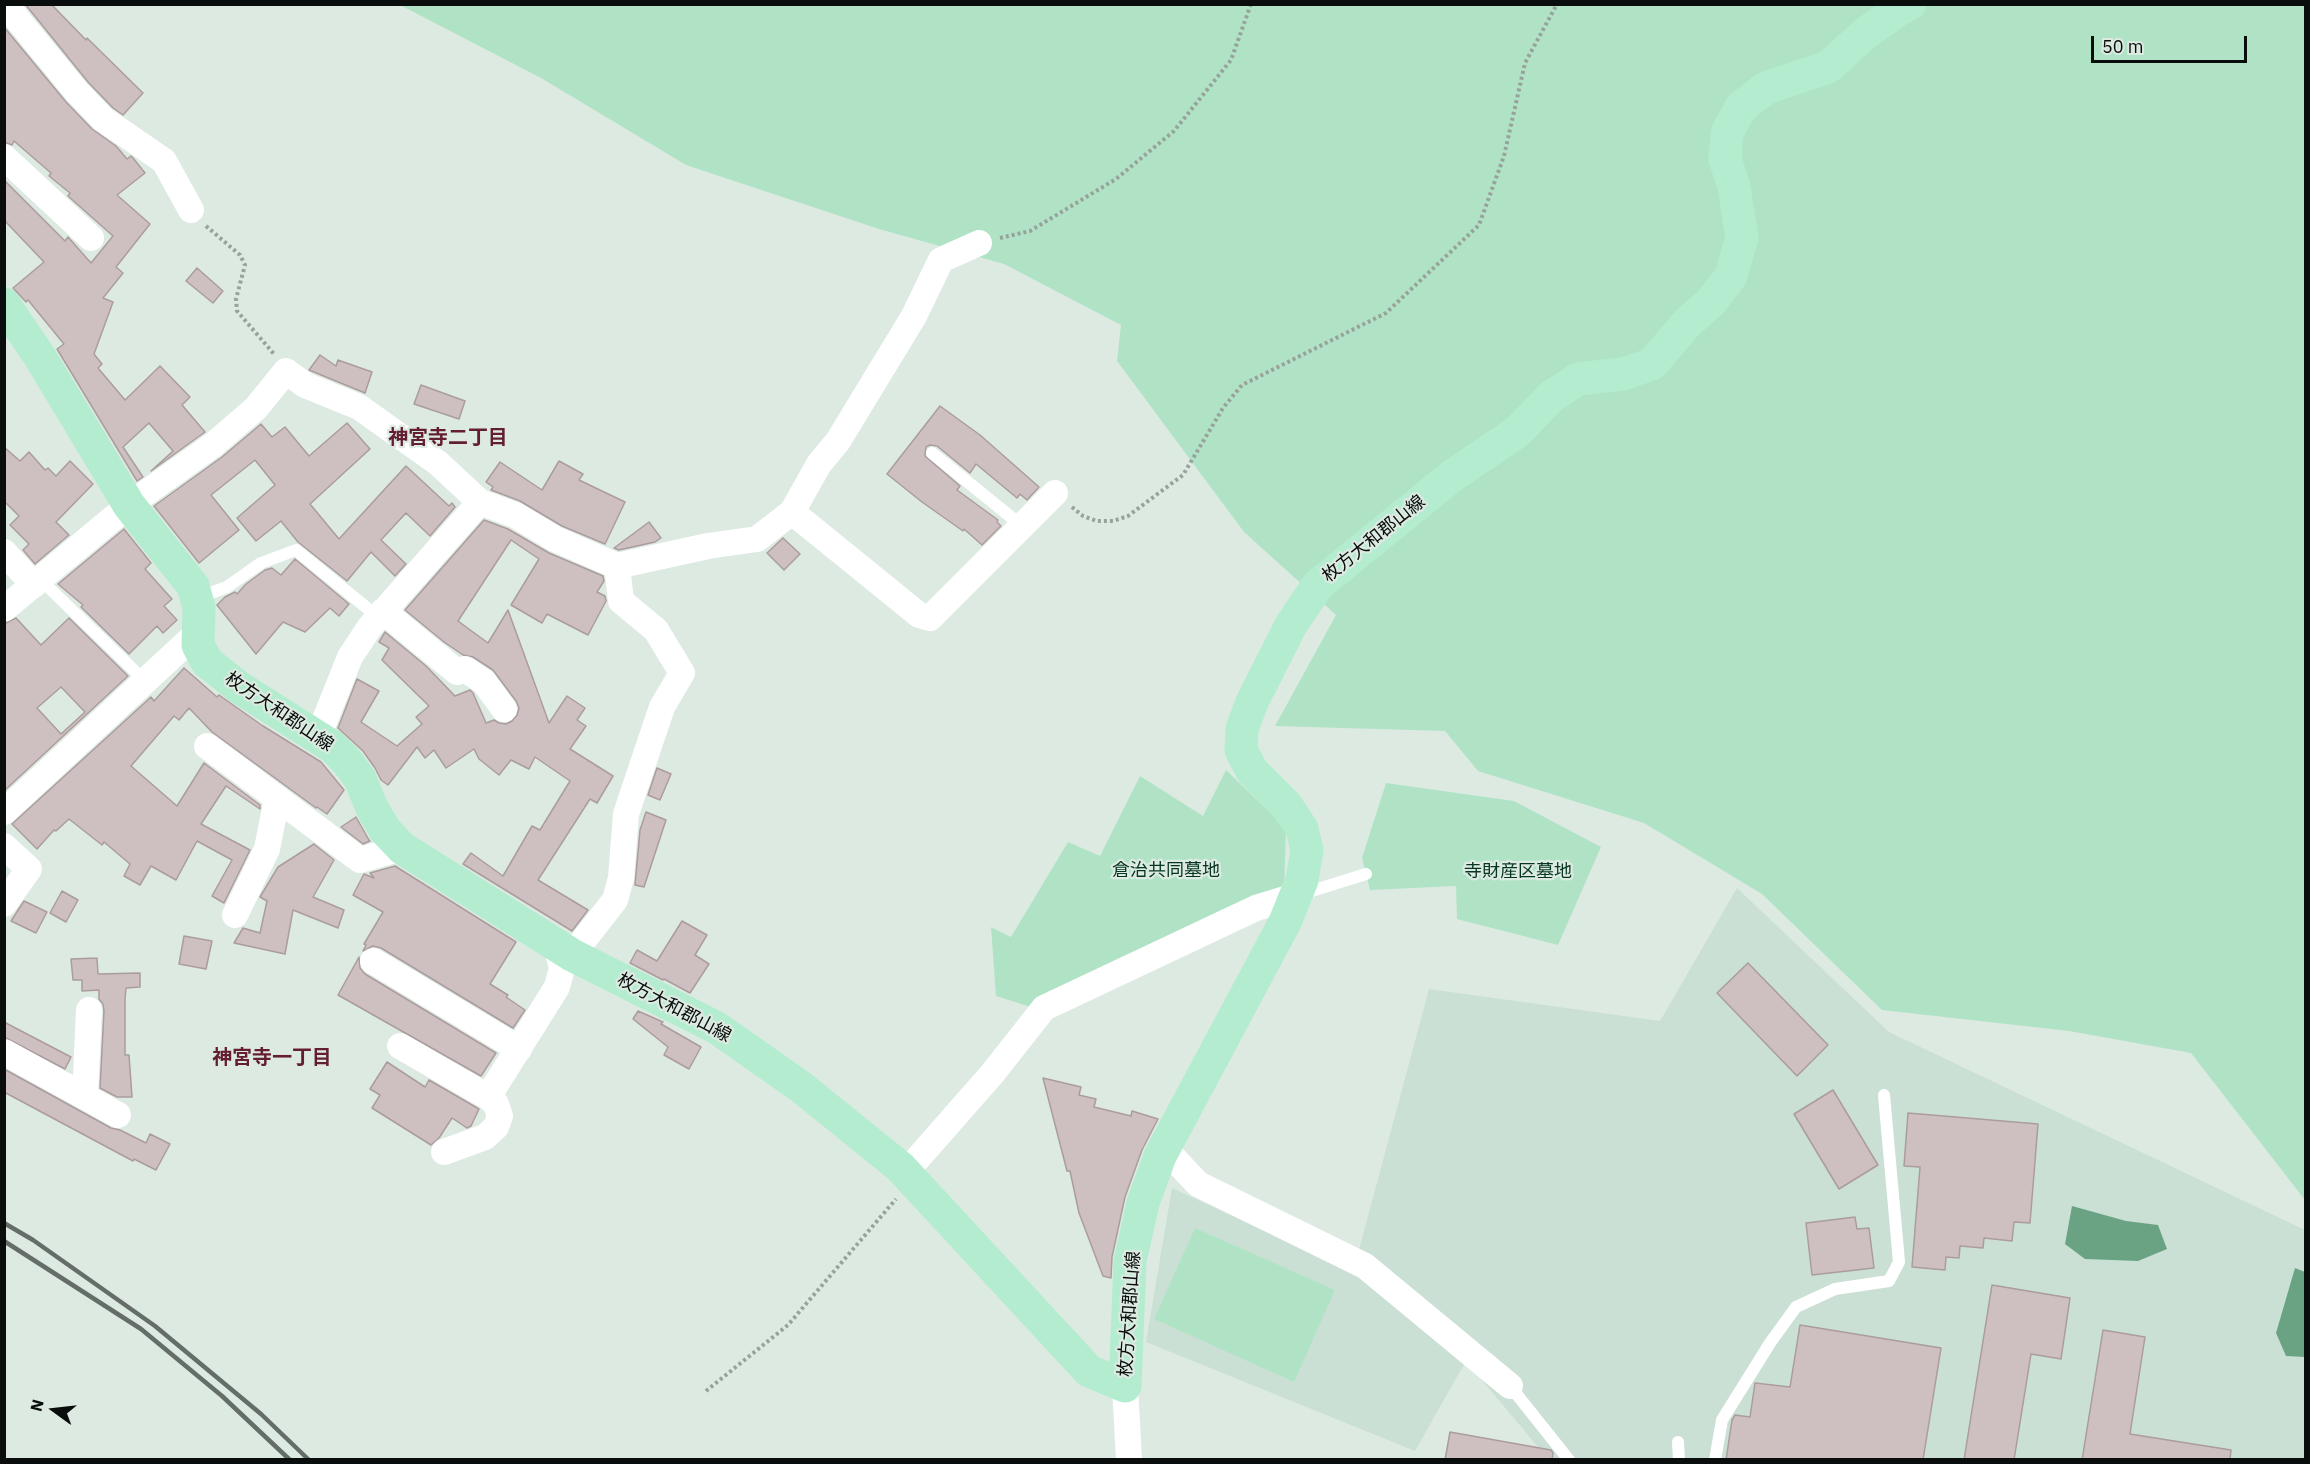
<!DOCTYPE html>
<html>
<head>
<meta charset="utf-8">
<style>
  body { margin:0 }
  #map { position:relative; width:2310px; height:1464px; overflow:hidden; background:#ddeae2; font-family:"IBM Plex Sans",sans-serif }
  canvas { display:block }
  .frame { position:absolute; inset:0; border:6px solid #090d0b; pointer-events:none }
  .north { position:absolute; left:24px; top:1380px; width:60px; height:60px; -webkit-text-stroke:4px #ddeae2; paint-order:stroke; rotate:285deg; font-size:16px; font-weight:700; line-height:24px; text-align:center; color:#090d0b }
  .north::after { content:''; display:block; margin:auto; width:21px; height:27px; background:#090d0b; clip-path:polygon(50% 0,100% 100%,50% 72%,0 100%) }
  .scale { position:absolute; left:2091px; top:36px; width:156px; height:27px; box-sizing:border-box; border:3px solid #090d0b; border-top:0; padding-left:8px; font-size:18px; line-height:21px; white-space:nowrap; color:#090d0b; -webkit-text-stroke:4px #ddeae2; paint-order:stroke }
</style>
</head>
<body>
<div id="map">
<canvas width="2310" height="1464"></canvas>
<div class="frame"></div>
<div class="north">N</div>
<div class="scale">50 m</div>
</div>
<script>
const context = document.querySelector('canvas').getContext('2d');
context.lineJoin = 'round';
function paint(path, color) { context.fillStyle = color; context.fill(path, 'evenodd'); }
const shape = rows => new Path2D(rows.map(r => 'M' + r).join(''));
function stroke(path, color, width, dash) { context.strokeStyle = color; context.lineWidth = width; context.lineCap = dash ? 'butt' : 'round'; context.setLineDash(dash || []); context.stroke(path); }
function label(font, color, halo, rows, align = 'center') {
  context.font = font + ' "IBM Plex Sans","Noto Sans JP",sans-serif'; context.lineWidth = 4.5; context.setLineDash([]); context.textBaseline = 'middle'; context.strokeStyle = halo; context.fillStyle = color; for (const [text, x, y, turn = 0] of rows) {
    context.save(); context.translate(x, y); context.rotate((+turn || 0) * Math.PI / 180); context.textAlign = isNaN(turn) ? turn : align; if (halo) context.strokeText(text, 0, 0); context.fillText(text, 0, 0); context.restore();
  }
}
paint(shape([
  [1737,888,1889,1032,2305,1230,2305,1459,1548,1459,1466,1361,1415,1451,1146,1342,1172,1188,1353,1272,1429,989,1660,1021]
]), '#cbe0d4');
paint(shape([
  [400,5,2305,5,2305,1200,2191,1053,2069,1031,1882,1010,1762,894,1644,823,1478,771,1445,731,1275,726,1336,615,1244,532,1117,361,1121,325,1004,264,879,229,686,165,541,78],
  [1226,770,1286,828,1284,891,1034,1008,996,996,991,927,1011,937,1068,842,1100,856,1140,776,1203,816],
  [1386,783,1514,801,1601,847,1558,945,1457,919,1456,886,1370,890,1362,858],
  [1195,1228,1335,1290,1294,1382,1154,1319]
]), '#b0e3c6');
paint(shape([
  [2072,1206,2126,1221,2158,1225,2167,1249,2138,1261,2085,1259,2065,1244],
  [2295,1268,2305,1272,2305,1357,2286,1356,2276,1333]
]), '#69a384');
const building = shape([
  [25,4,51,4,86,40,87,38,143,93,123,115,113,108,88,82,25,4],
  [4,27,66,102,92,129,116,146,127,159,131,156,133,158,145,173,117,195,150,224,116,267,123,273,103,298,113,302,94,354,102,364,98,368,125,400,160,366,190,397,182,405,205,432,151,471,173,451,149,423,123,447,143,477,137,481,57,349,64,344,28,300,26,302,13,288,44,262,4,220,4,180,65,241,68,237,91,263,113,236,68,196,70,193,49,176,51,173,14,141,12,145,4,142,4,27],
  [197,268,223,291,213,303,186,281,197,268],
  [320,355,336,366,338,360,372,372,365,393,309,370,320,355],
  [421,385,465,401,459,419,414,404,421,385],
  [940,406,980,435,1039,487,1027,500,1020,494,1017,498,976,464,970,473,937,446,930,445,926,447,925,456,960,486,957,490,998,520,997,522,1001,526,982,545,964,529,963,531,922,502,887,474,940,406],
  [347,423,370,449,310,504,339,539,406,466,449,506,452,503,455,507,430,536,406,513,381,540,406,564,395,576,371,552,347,581,298,542,281,521,256,541,237,518,275,485,255,460,211,495,239,530,199,563,154,506,222,457,261,424,272,437,285,427,309,456,347,423],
  [4,447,20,461,29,452,45,470,48,468,56,476,70,461,93,484,56,522,69,535,35,564,23,550,29,544,10,525,19,516,4,501,4,447],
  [559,461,583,474,579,480,625,502,605,544,562,526,520,501,491,490,493,487,486,482,500,462,542,490,559,461],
  [484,520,508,529,549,553,603,576,604,581,597,592,605,596,606,601,588,635,547,614,542,623,511,605,539,559,511,540,458,621,488,643,508,610,549,723,567,696,585,708,577,720,586,726,570,749,613,776,597,803,590,799,538,880,588,910,572,931,463,864,471,853,503,876,532,826,540,830,570,781,535,757,529,769,511,760,499,775,479,759,474,749,446,768,434,750,425,758,417,747,388,785,381,780,375,768,363,751,338,728,357,679,379,691,361,722,397,746,422,724,416,717,429,706,382,660,389,648,379,642,385,632,426,666,455,696,470,690,473,693,486,723,494,720,499,723,506,724,512,721,517,715,519,708,516,701,493,670,473,657,463,655,444,642,405,610,484,520],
  [649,522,661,538,655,542,619,550,614,548,649,522],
  [124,529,151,563,145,569,172,599,164,606,177,620,163,633,157,626,129,654,81,607,83,605,58,584,124,529],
  [783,538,800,554,784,570,767,553,783,538],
  [295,559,349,604,339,616,330,608,305,632,283,622,256,654,217,605,225,597,235,592,237,594,246,584,265,570,272,568,281,575,295,559],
  [16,618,41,645,69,618,128,676,4,791,4,624,16,618],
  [61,687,85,712,61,734,37,708,61,687],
  [184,668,217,697,219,695,263,726,321,762,344,790,327,814,317,807,316,808,212,732,189,708,179,720,174,716,131,766,177,806,204,763,260,805,260,809,226,786,201,824,250,850,224,903,212,896,232,860,197,841,176,880,151,866,140,885,124,876,130,864,104,842,102,845,69,819,56,831,54,830,37,849,12,824,151,697,154,701,184,668],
  [657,768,671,774,660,800,648,795,657,768],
  [646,812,666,820,644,887,635,885,640,830,646,812],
  [356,817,369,840,370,841,363,844,341,827,356,817],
  [314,844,334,860,313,897,344,910,338,928,293,910,285,954,234,943,243,928,260,933,267,901,260,897,278,867,314,844],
  [395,866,516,942,490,984,508,995,506,997,525,1010,513,1028,381,948,373,946,363,951,366,945,364,944,383,912,353,895,364,874,374,878,370,873,395,866],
  [62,891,78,900,66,922,50,913,62,891],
  [24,901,47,912,36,933,11,921,24,901],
  [682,921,707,935,695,955,709,964,690,993,664,979,663,980,630,963,637,950,657,961,682,921],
  [184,936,212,941,206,969,179,964,184,936],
  [359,957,360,968,365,974,496,1053,481,1076,338,995,359,957],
  [97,958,98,974,140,973,140,987,126,988,125,999,125,1055,129,1055,132,1097,117,1097,100,1088,104,1011,103,1004,99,999,99,990,82,991,82,980,73,980,71,959,97,958],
  [1748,963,1828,1045,1797,1076,1717,993,1748,963],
  [638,1011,663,1022,661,1024,701,1047,689,1069,664,1055,668,1047,633,1019,638,1011],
  [4,1022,71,1057,65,1069,4,1037,4,1022],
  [387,1062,425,1087,429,1080,479,1109,471,1126,467,1128,452,1118,439,1138,431,1145,372,1108,380,1095,370,1089,387,1062],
  [4,1069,111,1128,120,1130,146,1143,150,1134,170,1144,156,1170,134,1159,133,1161,4,1092,4,1069],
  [1043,1078,1081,1087,1079,1095,1096,1099,1094,1107,1131,1116,1132,1111,1158,1119,1142,1150,1125,1197,1112,1257,1111,1278,1103,1276,1079,1213,1070,1171,1067,1171,1043,1078],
  [1833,1090,1878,1165,1839,1189,1794,1114,1833,1090],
  [1908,1113,2038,1124,2030,1223,2014,1222,2012,1241,1984,1238,1983,1248,1960,1246,1959,1258,1946,1257,1945,1270,1912,1267,1920,1167,1904,1166,1908,1113],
  [1855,1217,1857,1229,1869,1228,1874,1268,1812,1275,1806,1223,1855,1217],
  [1992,1285,2070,1298,2061,1359,2031,1354,2014,1460,1964,1460,1992,1285],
  [1800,1325,1941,1348,1923,1460,1726,1460,1732,1420,1735,1415,1750,1417,1755,1383,1790,1387,1800,1325],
  [2103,1330,2145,1337,2130,1434,2231,1450,2230,1460,2082,1460,2103,1330],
  [1450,1432,1551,1450,1553,1453,1552,1460,1445,1460,1450,1432]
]);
paint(building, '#cebfc1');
stroke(building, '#ab9c9e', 1.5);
stroke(shape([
  [206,226,240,255,245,265,236,299,237,311,274,354],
  [1000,238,1030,231,1116,179,1174,131,1231,60,1251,4],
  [1072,507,1083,516,1097,521,1113,521,1128,516,1183,475,1223,408,1242,385,1386,313,1479,225,1504,156,1525,63,1557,4],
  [706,1391,788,1325,896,1199]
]), '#98a29c', 4, [3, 3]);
stroke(shape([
  [932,453,1022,526],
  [41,580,145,681],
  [197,598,227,587,261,563,296,550,378,617],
  [1302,894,1366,874],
  [1510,1386,1569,1460],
  [1678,1442,1679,1460],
  [1715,1460,1722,1420,1770,1343,1796,1307,1835,1289,1889,1281,1899,1262,1884,1095]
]), '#fff', 12);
stroke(shape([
  [5,4,77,92,103,119,164,161,191,210],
  [4,157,91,238],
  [792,512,919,615,930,618,1055,493],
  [4,552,34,585],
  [4,609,129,505,213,445,256,408,286,371,305,385,359,407,438,463,480,502,515,515,555,539,617,566,708,546,757,539,792,512,819,464,838,441,914,316,941,260,979,243],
  [383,611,457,672,465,669,484,682,504,709],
  [318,737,350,657,369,628,480,502],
  [207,746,360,860,402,848],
  [4,812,197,633],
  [4,846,29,869,4,904],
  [235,915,267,849,277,798],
  [572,955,615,900,621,878,626,814,662,707,682,673,656,630,621,601,617,566],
  [373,961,519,1049],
  [400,1046,488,1097,496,1104,500,1116,496,1127,485,1137,444,1152],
  [4,1052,118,1115],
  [85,1097,89,1010],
  [488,1097,557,987,562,968,556,945],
  [1164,1148,1198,1184,1365,1266,1510,1386],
  [905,1173,992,1074,1044,1008,1256,908,1295,896],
  [1125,1386,1129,1460]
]), '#fff', 26);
stroke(shape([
  [4,304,40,357,129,505,193,586,199,608,198,645,207,662,240,688,333,747,349,764,360,779,372,808,385,830,402,848,572,955,717,1028,801,1087,900,1167,1089,1371,1125,1386,1130,1261,1143,1203,1160,1156,1285,922,1302,880,1307,850,1302,829,1287,806,1252,771,1241,750,1242,729,1252,702,1291,625,1318,585,1452,476,1517,432,1552,396,1578,379,1623,374,1652,364,1687,323,1710,303,1731,276,1742,238,1734,187,1725,159,1727,133,1741,107,1766,88,1828,67,1867,32,1898,10,1910,4]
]), '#b3eccf', 33);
stroke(shape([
  [4,1223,33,1240,155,1326,261,1414,309,1460],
  [4,1241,141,1329,222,1396,290,1460]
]), '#656d68', 4.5);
label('18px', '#090d0b', '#ddeae2', [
  ["枚方大和郡山線",1374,539,-39],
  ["枚方大和郡山線",279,712,34],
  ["枚方大和郡山線",674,1008,28],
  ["枚方大和郡山線",1130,1314,-86]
]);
label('18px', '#043621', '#ddeae2', [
  ["倉治共同墓地",1166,871],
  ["寺財産区墓地",1518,872]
]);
label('bold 20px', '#631e31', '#ddeae2', [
  ["神宮寺二丁目",448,438],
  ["神宮寺一丁目",272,1058]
]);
</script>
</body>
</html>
